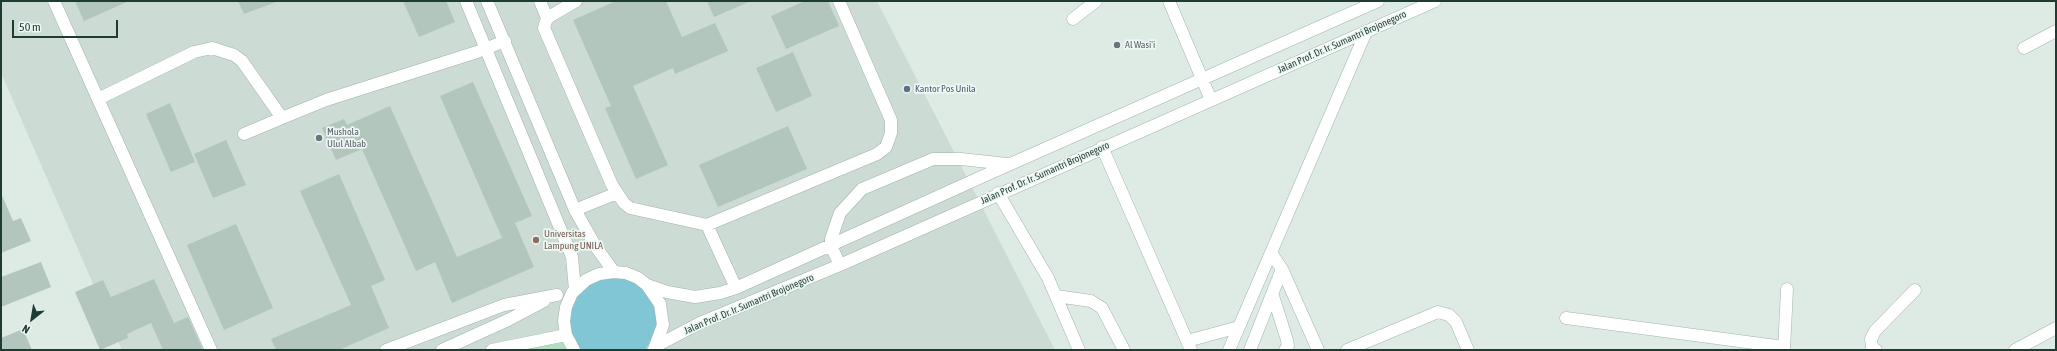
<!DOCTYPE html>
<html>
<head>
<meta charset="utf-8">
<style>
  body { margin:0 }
  #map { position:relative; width:2057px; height:351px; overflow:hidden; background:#deebe5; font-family:"Asap Condensed",sans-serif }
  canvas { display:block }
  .frame { position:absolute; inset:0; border:2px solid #1e3c34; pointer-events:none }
  .north { position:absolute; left:12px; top:299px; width:40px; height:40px; -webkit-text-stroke:3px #eef7f3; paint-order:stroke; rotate:211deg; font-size:11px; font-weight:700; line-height:16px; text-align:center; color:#1e3c34 }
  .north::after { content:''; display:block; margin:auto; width:14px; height:18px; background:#1e3c34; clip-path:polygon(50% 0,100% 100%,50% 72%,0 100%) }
  .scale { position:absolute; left:12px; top:20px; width:106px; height:18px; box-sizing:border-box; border:2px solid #1e3c34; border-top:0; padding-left:5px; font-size:12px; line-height:14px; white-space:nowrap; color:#1e3c34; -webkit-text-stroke:3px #eef7f3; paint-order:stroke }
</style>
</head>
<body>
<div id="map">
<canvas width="2057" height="351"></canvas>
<div class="frame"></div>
<div class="north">N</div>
<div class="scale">50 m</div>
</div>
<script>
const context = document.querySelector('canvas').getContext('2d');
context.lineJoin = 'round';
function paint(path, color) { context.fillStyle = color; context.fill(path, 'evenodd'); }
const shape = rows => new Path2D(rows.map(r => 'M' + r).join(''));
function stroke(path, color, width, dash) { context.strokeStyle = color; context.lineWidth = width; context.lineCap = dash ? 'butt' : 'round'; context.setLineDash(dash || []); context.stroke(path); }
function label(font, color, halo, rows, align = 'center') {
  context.font = font + ' "Asap Condensed",sans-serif'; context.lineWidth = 3.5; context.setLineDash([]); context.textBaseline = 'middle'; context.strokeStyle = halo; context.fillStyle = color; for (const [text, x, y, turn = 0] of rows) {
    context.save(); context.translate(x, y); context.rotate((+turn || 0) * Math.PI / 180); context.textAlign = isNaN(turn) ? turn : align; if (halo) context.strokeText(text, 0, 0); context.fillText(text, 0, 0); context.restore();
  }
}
paint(shape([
  [1,1,877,1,1055,350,122,350,1,73]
]), '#ccdbd4');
paint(shape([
  [561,338,568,350,496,350]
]), '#b4dec1');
paint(shape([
  [604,277,628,279,638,285,647,293,653,304,656,316,656,328,652,339,645,350,579,350,569,331,569,307,582,287]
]), '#80c6d5');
paint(shape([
  [75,1,129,1,84,21],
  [238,1,276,1,276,2,244,14],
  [403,1,446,1,455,22,419,37],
  [616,1,666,1,682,37,715,23,728,51,675,74,673,68,633,86,668,165,636,179,605,108,611,106,573,20],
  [707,1,751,1,714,17],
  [805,1,828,1,839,26,786,49,771,16],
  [793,52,812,96,776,112,756,68],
  [473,82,532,216,515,223,534,267,452,303,435,262,416,271,362,149,336,160,322,128,344,119,347,125,390,106,457,257,502,238,440,96],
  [170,103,195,162,171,172,146,114],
  [788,126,807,169,718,207,699,165],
  [226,140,246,185,213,198,194,154],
  [339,174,385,280,371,286,389,328,339,350,276,350,271,339,351,305,300,191],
  [1,193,13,221,21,218,31,241,1,253],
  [236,224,273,308,224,330,187,245],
  [41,262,51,287,1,307,1,277],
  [154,279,174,323,188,317,203,350,163,350,151,323,127,334,128,338,100,350,75,292,103,280,111,297],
  [23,329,32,350,1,350,1,338]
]), '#b3c6be');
const minor = shape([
  [54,1,98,99,194,52,212,48,234,55,242,61,282,118,326,100,477,52,505,41],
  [466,1,572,257,575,290],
  [487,1,575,210,596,247,614,272],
  [540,1,547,18],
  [576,1,547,18,544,28,612,185,624,203,630,208,707,225,877,154,886,147,891,133,891,120,839,1],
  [1169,1,1211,100],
  [1073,19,1096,1],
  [2024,48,2056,31],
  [98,99,211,350],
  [244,134,282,118],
  [1102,147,1191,350],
  [998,193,1048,278,1079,350],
  [575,210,617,193],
  [707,225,736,288],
  [1271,253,1282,269,1318,350],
  [840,265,831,246,831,239,840,213,862,189,933,159,961,159,1007,164],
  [647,285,667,292,695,297,720,293,736,288,988,174,1378,1],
  [1056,296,1091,301,1102,308,1124,350],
  [1273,296,1287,340,1288,346,1285,350],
  [1566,318,1784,347],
  [1187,341,1239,327],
  [656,346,700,323,840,265,1435,1],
  [386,350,504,305,557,295],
  [442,350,508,320,544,301],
  [492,350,566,335],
  [574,350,566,335,564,321,566,307,572,293,586,280,599,274,614,272,626,273,638,278,647,285,660,304,663,325,654,349],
  [1229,350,1366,32],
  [1250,350,1282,269],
  [1347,350,1438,312,1449,315,1456,322,1468,350],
  [1784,350,1787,289],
  [1876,350,1872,347,1871,339,1875,331,1915,290],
  [2015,350,2056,328]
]);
stroke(minor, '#a1b3ac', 13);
stroke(minor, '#fff', 12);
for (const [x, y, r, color] of [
  [1117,45,4,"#6b7280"],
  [907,89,4,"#5c6f8a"],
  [319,138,4,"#6b7280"],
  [536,240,4,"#8d6e63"]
]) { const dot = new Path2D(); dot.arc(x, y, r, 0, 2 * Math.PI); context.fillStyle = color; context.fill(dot); stroke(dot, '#eef7f3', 1.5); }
label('10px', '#1e3c34', '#eef7f3', [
  ["Jalan Prof. Dr. Ir. Sumantri Brojonegoro",1342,42,-24],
  ["Jalan Prof. Dr. Ir. Sumantri Brojonegoro",1045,173,-24],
  ["Jalan Prof. Dr. Ir. Sumantri Brojonegoro",749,304,-23]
]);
label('10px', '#5b616d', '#eef7f3', [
  ["Al Wasi'i",1125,45],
  ["Mushola",327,132],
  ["Ulul Albab",327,144]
], 'left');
label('10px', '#4e5e75', '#eef7f3', [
  ["Kantor Pos Unila",915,89]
], 'left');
label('10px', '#785e54', '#eef7f3', [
  ["Universitas",544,234],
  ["Lampung UNILA",544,246]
], 'left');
</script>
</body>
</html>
